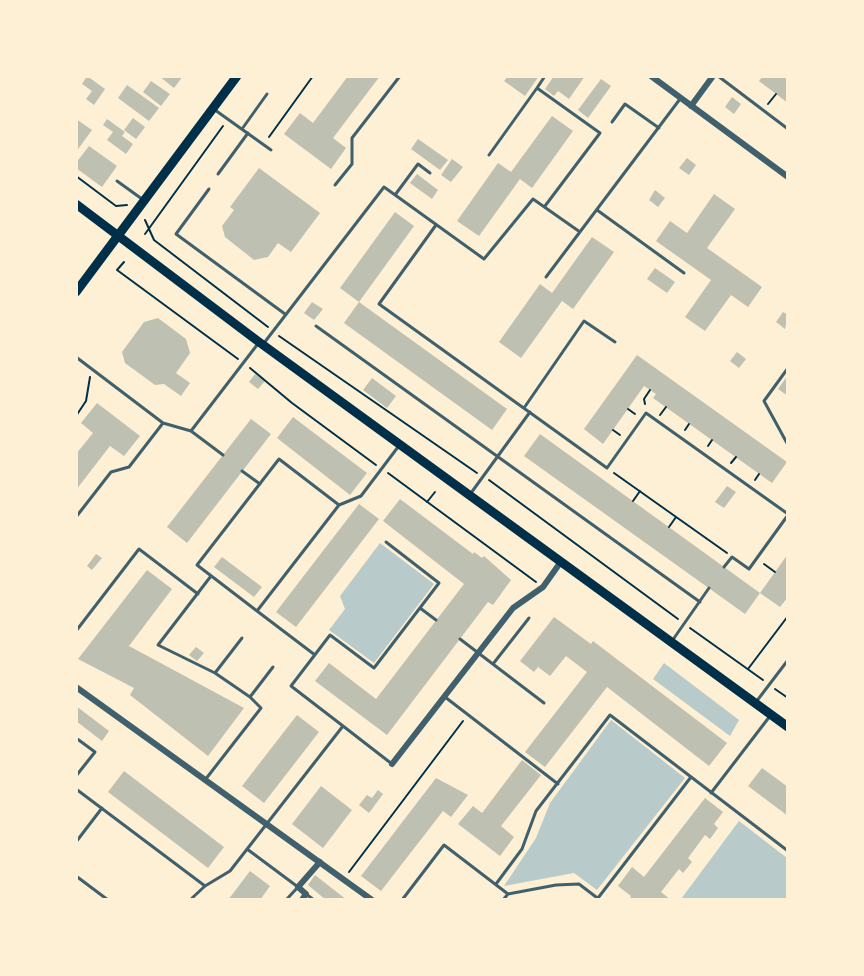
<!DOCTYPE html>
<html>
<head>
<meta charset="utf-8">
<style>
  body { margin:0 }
  #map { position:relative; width:864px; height:976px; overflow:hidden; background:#fdf0d5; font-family:"IBM Plex Serif",serif }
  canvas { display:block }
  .frame { position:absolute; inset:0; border:78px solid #fdf0d5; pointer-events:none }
</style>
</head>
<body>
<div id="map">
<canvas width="864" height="976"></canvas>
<div class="frame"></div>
</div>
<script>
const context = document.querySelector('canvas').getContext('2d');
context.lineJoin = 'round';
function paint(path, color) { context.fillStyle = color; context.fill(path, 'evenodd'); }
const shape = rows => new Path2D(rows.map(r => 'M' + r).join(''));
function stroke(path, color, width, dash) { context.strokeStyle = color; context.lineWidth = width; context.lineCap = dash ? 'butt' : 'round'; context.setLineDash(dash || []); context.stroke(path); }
paint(shape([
  [380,543,434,584,374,663,329,630,345,609,340,596],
  [664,663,739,720,730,736,653,679],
  [611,720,685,778,597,890,574,873,504,886,536,838,550,803],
  [739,821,787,858,787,899,681,899]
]), '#b9caca');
paint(shape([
  [87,76,105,89,94,105,86,99,92,91,82,84],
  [159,76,183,76,174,88],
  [348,76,380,76,333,138,346,148,331,169,284,134,300,113,313,123],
  [508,76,539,76,525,96,504,81],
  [554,76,585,76,569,99,558,91,554,96,545,89],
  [763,76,788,76,788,103,759,81],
  [601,79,611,86,588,118,578,110],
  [151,81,170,94,161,106,143,92],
  [127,85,159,108,149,121,118,98],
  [732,97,741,104,734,114,725,107],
  [552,116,573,131,532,188,520,179,479,236,457,221,498,163,511,172],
  [133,118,145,127,136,139,124,130],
  [76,119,92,130,76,152],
  [107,119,125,132,122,136,133,144,126,154,107,140,113,132,103,125],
  [418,139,448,160,440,170,411,149],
  [89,146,117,166,102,187,76,168,76,163],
  [687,158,696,165,689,175,679,168],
  [452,159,463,167,451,182,441,175],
  [259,168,320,213,291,252,278,243,268,257,254,260,225,237,222,226,234,210,230,207],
  [417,174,438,190,432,199,410,183],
  [655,190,665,198,658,207,649,200],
  [714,194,735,209,707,248,762,287,748,307,731,295,705,331,685,317,711,280,656,241,670,221,687,233],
  [395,212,414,226,359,302,507,409,492,430,344,323,359,302,340,288],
  [592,237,614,252,573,309,562,301,521,358,499,342,540,284,552,293],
  [655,268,675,282,667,293,647,279],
  [312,302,323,309,314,320,304,313],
  [783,312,788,315,785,329,776,322],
  [158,318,186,339,190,353,176,373,190,383,181,396,164,384,155,385,125,363,122,352,144,322],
  [737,352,746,359,739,368,730,361],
  [637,355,787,462,772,483,653,398,656,394,644,386,603,444,584,429],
  [255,374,265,381,258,389,249,382],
  [788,375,788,396,778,389],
  [372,378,396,396,387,408,363,390],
  [97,403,140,436,124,456,110,446,76,490,76,454,93,433,81,423],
  [293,417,367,473,350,495,277,438],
  [251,419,271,434,187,543,167,527],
  [540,434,760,593,745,614,524,456],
  [727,486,736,492,724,508,715,502],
  [400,499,473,554,474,552,482,558,484,556,511,580,493,605,488,602,387,735,315,681,329,663,376,699,464,584,383,521],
  [359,504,379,519,296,627,276,612],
  [96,554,102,558,92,570,87,566],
  [788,554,788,597,780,607,760,593],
  [222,557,262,587,254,597,214,567],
  [147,570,172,589,129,646,244,708,208,756,130,695,134,688,78,659],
  [554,617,591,644,593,641,727,743,709,766,607,687,545,767,525,752,587,672,566,656,550,676,538,667,534,672,520,661],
  [196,647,204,653,197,661,189,655],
  [76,706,109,731,102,741,76,721],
  [297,715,319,732,264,803,242,786],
  [522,760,541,775,501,826,514,837,500,856,458,824,473,806,482,813],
  [762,768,788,787,788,816,748,786],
  [124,771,224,847,208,868,108,792],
  [436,778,468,795,451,817,443,811,381,891,361,876],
  [321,786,352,810,323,848,292,824],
  [378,790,383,794,369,813,359,805,367,795,372,798],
  [705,798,723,812,714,824,718,828,710,839,705,835,688,858,692,862,683,873,679,869,661,892,671,900,629,900,631,896,618,886,632,867,644,877],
  [250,871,270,886,260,900,228,900],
  [315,875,347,900,326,900,308,885]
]), '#bec0b2');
stroke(shape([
  [768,104,776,94],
  [269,137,313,76],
  [76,176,116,206,127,205],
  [145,220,154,240,268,327],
  [145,234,223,126],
  [124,262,117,270,238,359],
  [279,336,477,473],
  [250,368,292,403,376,465],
  [645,404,644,399,650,390],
  [628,409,635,414],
  [660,415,666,407],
  [76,416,86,401,90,377],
  [613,430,620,435],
  [685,430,689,424],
  [708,446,712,440],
  [731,463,736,457],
  [388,473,536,582],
  [614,473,727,553],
  [489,480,678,619],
  [755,480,759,474],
  [633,501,640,491],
  [427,502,435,492],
  [669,527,676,517],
  [764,564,775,572],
  [690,628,763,680],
  [748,669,788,616],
  [775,689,788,698],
  [349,872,463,721]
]), '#003049', 2);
stroke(shape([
  [718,76,788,129],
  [537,88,545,76],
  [215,110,271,150],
  [612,122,625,104,659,128],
  [242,129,267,94],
  [489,155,537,88,600,133,545,206],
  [218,174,248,133],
  [117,181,142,199],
  [335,185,352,164,352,138,400,76],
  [209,189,176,234,285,314],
  [395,195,418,164,430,173],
  [597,210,684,273],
  [436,225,379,304,607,468,646,413,788,514],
  [546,277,680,99],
  [316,326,700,602],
  [264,343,384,187,484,259,533,199,580,232],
  [76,357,163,423,191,431,223,455],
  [788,368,764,401,788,445],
  [524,408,584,321,615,342],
  [191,431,257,345],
  [242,471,260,484],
  [471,493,530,412],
  [339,505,361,496,398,447],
  [76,517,111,472,129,467,163,423],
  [724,567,732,557,749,569,788,515],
  [420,608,436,620],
  [257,611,339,505,279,459,197,565,257,611,315,655],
  [76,631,139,549,198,594],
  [460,639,544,703],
  [672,641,709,588],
  [493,664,529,618],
  [215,673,242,638],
  [250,697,273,667],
  [445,697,558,784],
  [756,702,788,660],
  [343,726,291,686,330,635,374,668,439,583,386,542],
  [76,738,95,752,76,776],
  [205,780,261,708,250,697,215,673,158,645,211,576],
  [76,789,205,886],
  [711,793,770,716],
  [76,842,102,808],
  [247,849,298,887,286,900],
  [76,876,108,900],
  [496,884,522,849,536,811,610,715,788,851],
  [306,894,314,900],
  [598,898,691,777],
  [190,900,205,886,230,871,343,726,392,764],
  [402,900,444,845,508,894],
  [503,900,508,894,556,885,579,884,600,900]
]), '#3f606c', 3);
stroke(shape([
  [651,76,788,177],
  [691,106,713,76],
  [76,687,372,900],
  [392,764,513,608,543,587,560,563],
  [302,900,306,894,298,887,320,862]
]), '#3f606c', 6);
stroke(shape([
  [76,204,259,342,788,727],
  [76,292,237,76]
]), '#003049', 9);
</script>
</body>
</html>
